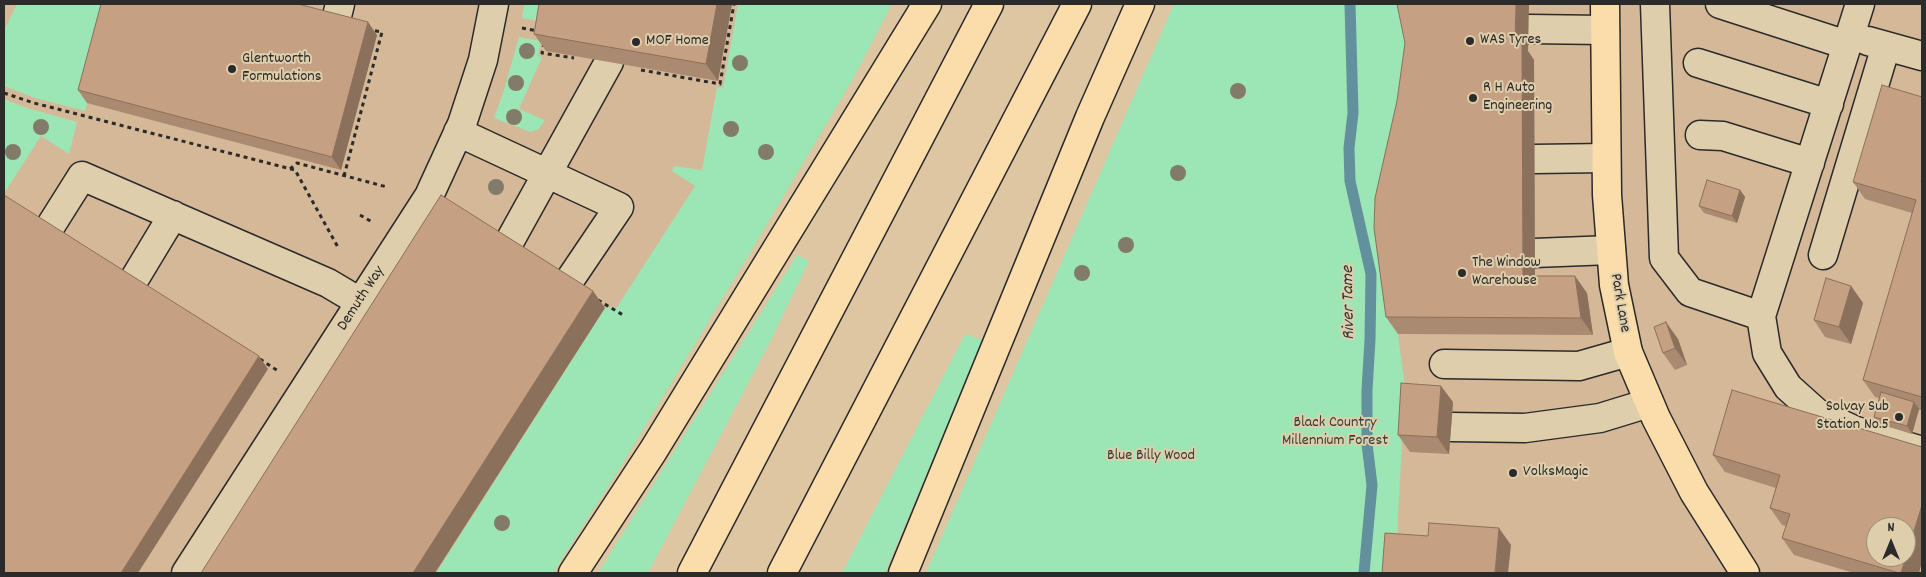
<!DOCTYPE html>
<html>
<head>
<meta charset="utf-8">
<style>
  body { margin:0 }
  #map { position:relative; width:1926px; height:577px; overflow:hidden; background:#dfc6a3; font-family:Dekko,sans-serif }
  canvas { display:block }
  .frame { position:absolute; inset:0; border:5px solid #2b2b2b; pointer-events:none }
  .north { position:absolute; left:1866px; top:517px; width:50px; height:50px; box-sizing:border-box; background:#dfceab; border:1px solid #978d78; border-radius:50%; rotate:0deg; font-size:14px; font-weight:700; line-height:20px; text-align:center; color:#2b2b2b }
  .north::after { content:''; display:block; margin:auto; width:18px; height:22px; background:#2b2b2b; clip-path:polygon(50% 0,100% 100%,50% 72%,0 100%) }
</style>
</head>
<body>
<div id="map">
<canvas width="1926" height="577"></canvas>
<div class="frame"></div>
<div class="north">N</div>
</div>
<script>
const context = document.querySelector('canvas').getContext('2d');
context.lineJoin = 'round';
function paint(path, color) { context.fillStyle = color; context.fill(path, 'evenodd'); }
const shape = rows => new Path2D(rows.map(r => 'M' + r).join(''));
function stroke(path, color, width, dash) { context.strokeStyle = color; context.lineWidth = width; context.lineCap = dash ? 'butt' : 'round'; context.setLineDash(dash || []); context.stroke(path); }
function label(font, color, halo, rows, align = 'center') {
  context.font = font + ' Dekko,sans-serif'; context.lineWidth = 4; context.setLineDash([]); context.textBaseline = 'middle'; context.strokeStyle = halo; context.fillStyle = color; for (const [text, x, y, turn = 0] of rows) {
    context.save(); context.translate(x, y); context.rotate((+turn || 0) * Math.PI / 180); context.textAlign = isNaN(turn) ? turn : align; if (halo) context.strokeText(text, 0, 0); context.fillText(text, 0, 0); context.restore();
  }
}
paint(shape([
  [4,4,892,4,853,79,750,253,620,468,553,573,4,573],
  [1405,4,1922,4,1922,573,1395,573,1398,531,1386,245],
  [1876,527,1906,527,1906,557,1876,557]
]), '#d5b897');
paint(shape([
  [17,4,113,4,85,111,35,98,4,86,4,30],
  [524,4,546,4,543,22,522,18],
  [738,4,892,4,853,79,750,253,620,468,553,573,436,573,605,308,617,307,695,186,672,171,674,166,702,170,717,87,723,88],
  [1174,4,1405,4,1417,60,1386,245,1405,387,1395,573,926,573],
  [519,37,541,41,538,56,542,57,519,109,545,120,539,129,530,132,494,118,504,90],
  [4,99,27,108,77,122,69,154,41,136,5,192],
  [797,255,809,261,770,342,648,573,598,573],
  [965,334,983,340,885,573,842,573]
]), '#9ce5b4');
stroke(shape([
  [1350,4,1353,113,1349,148,1350,181,1371,274,1370,340,1367,390,1367,444,1372,485,1364,573]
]), '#62909c', 11);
const minor = shape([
  [1655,4,1664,258,1690,292,1761,316],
  [1720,4,1847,45],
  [1860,4,1761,316,1767,353,1788,387,1817,413,1856,431,1922,451],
  [335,24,340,4],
  [1528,29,1605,30],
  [1868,41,1922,56],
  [1698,63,1829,104],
  [458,132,619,207,567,284],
  [1700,135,1723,136,1810,163],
  [1534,159,1606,158],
  [48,230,82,176,328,283,360,302],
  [507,246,609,62],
  [1534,253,1611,250],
  [1823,255,1886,46],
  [132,283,173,215],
  [1444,364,1579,366,1628,352],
  [1451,427,1525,428,1600,418,1649,403],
  [186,573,429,196,462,124,483,60,494,4]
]);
const major = shape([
  [1605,4,1607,195,1614,285,1628,352,1656,418,1694,492,1745,573]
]);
const highway = shape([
  [573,573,653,451,927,4],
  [692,573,989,4],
  [782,573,1077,4],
  [903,573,1090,117,1140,4]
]);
stroke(minor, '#2b2b2b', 31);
stroke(major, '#2b2b2b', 31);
stroke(highway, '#2b2b2b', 31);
stroke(shape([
  [522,28,538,31],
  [544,43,542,53,574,58],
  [641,70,720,84,734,4],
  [4,93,34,103,295,170,339,249],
  [290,169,297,163,387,187],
  [344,176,382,32,370,30],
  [360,215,372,222],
  [598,300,623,315],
  [260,359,278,371]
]), '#2b2b2b', 3, [4, 4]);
stroke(minor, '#dfceab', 28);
stroke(major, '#fbddab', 28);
stroke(highway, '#fbddab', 28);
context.fillStyle = '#827b69';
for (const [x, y] of [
  [527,51],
  [740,63],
  [516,83],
  [1238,91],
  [514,117],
  [41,127],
  [731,129],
  [13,152],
  [766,152],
  [1178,173],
  [496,187],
  [1126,245],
  [1082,273],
  [502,523]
]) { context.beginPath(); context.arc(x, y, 8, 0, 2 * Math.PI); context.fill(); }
paint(shape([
  [539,4,732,4,718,81,546,51,534,34],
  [377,35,341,170,87,103,78,90],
  [1528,51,1534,60,1535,276,1587,293,1593,335,1398,334,1386,317],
  [1922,97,1922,410,1919,410,1912,434,1879,424,1874,417,1879,398,1875,397,1863,380,1912,213,1865,199,1853,182],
  [1740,190,1745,197,1737,223,1704,213,1699,206],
  [1851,286,1863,303,1851,344,1825,337,1814,320],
  [1678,339,1687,365,1675,370,1663,353],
  [1732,390,1922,561,1919,573,1854,573,1794,555,1782,538,1786,526,1782,525,1770,508,1776,488,1725,472,1713,455],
  [1453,402,1449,454,1410,452,1398,435]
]), '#aa8a70');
paint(shape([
  [717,4,732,4,718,81,706,64],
  [1516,4,1529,4,1528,51,1534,60,1535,293,1523,276,1515,43],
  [368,22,377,35,341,170,332,157],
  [1740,190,1745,197,1737,223,1732,216],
  [1575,276,1587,293,1593,335,1581,318],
  [1851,286,1863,303,1851,344,1839,327],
  [593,291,605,308,435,573,413,573],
  [1666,322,1678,339,1687,365,1675,348],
  [259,356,268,369,138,573,121,573],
  [1441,386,1453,402,1449,454,1437,437],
  [1914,402,1919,409,1912,434,1907,426],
  [1922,505,1922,561,1919,573,1901,573],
  [1499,528,1511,545,1508,573,1495,573]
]), '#8b705b');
const building = shape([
  [101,4,298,4,368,22,332,157,78,90,101,4],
  [539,4,717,4,706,64,534,34,539,4],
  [1397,4,1516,4,1515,43,1522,43,1523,276,1575,276,1581,318,1386,317,1374,228,1375,198,1397,101,1405,43,1397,4],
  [1882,85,1922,97,1922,178,1921,182,1922,183,1922,397,1863,380,1916,200,1853,182,1882,85],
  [1707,180,1740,190,1732,216,1699,206,1707,180],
  [4,195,259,356,121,573,4,573,4,195],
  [441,195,593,291,413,573,201,573,441,195],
  [1826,278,1851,286,1839,327,1814,320,1826,278],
  [1666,322,1675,348,1663,353,1654,327,1666,322],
  [1401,383,1441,386,1437,437,1398,435,1401,383],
  [1732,390,1922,447,1922,505,1901,573,1899,573,1782,538,1790,514,1770,508,1780,475,1713,455,1732,390],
  [1876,527,1906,527,1906,557,1876,557,1876,527],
  [1881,392,1914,402,1907,426,1874,417,1881,392],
  [1429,523,1499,528,1495,573,1382,573,1385,533,1428,536,1429,523]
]);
paint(building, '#c6a082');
stroke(building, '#8b705b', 1);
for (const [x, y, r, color] of [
  [1470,41,5,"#2b2b2b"],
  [636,42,5,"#2b2b2b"],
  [232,69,5,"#2b2b2b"],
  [1473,98,5,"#2b2b2b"],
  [1462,273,5,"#2b2b2b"],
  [1899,417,5,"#2b2b2b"],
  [1513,473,5,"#2b2b2b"]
]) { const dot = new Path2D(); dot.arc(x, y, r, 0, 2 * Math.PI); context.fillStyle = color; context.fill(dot); stroke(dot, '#dfceab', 2); }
label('16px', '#2b2b2b', '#dfceab', [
  ["WAS Tyres",1480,41],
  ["MOF Home",646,42],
  ["Glentworth",242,60],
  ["Formulations",242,78],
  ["R H Auto",1483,89],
  ["Engineering",1483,107],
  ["The Window",1472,264],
  ["Warehouse",1472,282],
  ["Solvay Sub",1889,408,"right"],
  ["Station No.5",1889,426,"right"],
  ["VolksMagic",1523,473]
], 'left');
label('16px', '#2b2b2b', '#dfceab', [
  ["Demuth Way",362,299,-57],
  ["Park Lane",1619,303,80]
]);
label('16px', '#363e39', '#dfceab', [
  ["Black Country",1335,424],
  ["Millennium Forest",1335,442],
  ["Blue Billy Wood",1151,457]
]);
label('italic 18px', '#343c3e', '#dfceab', [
  ["River Tame",1350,303,-91]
]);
</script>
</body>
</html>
